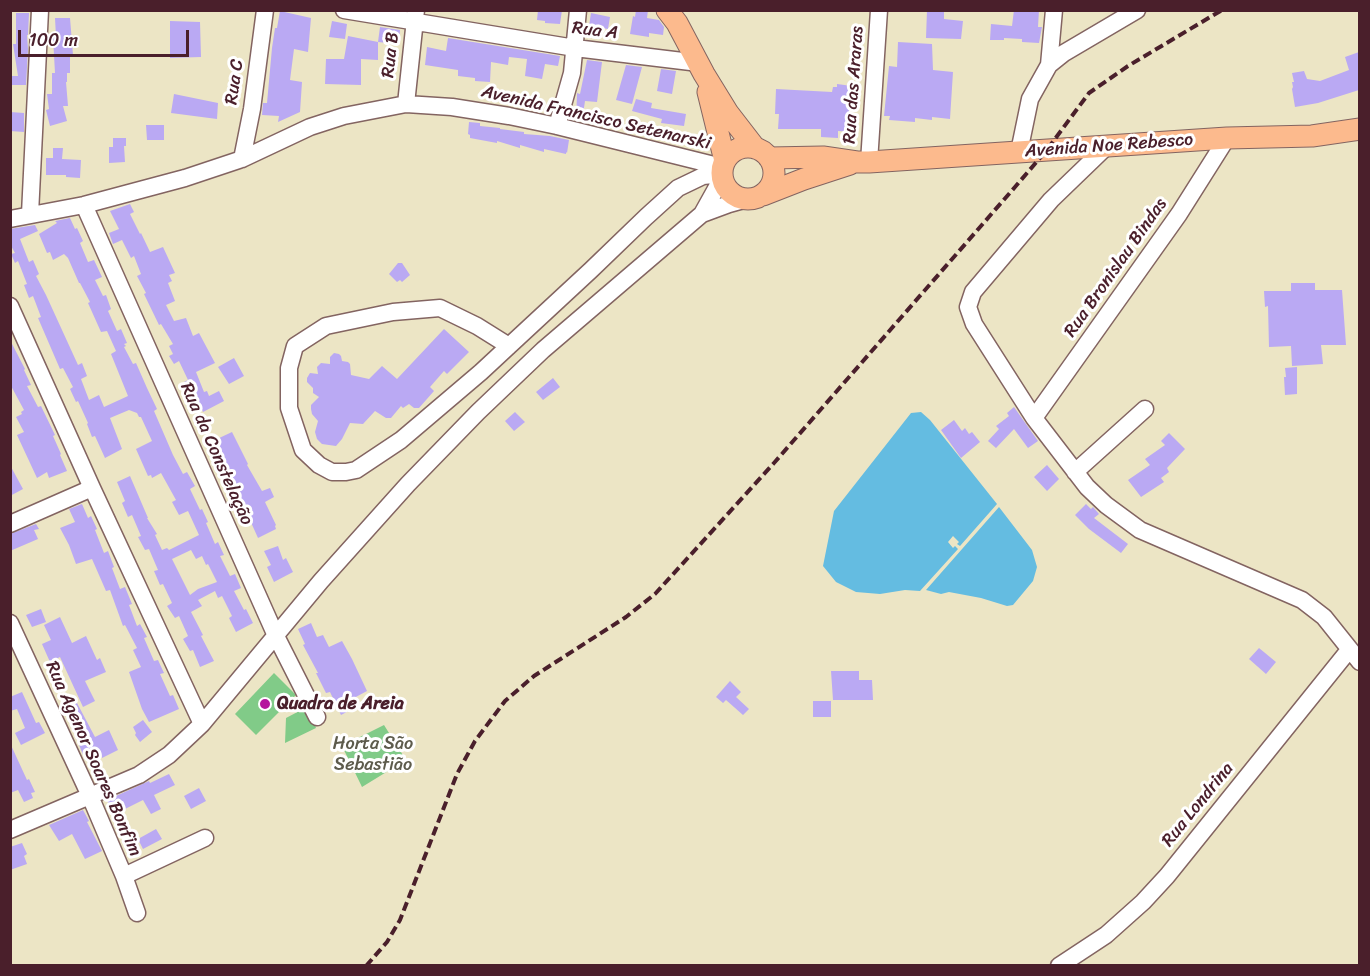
<!DOCTYPE html>
<html>
<head>
<meta charset="utf-8">
<style>
  body { margin:0 }
  #map { position:relative; width:1370px; height:976px; overflow:hidden; background:#ece5c5; font-family:Sriracha,sans-serif }
  canvas { display:block }
  .frame { position:absolute; inset:0; border:12px solid #4a1f2b; pointer-events:none }
  .scale { position:absolute; left:18px; top:30px; width:171px; height:27px; box-sizing:border-box; border:3px solid #4a1f2b; border-top:0; padding-left:8px; font-size:18px; line-height:21px; white-space:nowrap; color:#4a1f2b; -webkit-text-stroke:4px #fff; paint-order:stroke }
</style>
</head>
<body>
<div id="map">
<canvas width="1370" height="976"></canvas>
<div class="frame"></div>
<div class="scale">100 m</div>
</div>
<script>
const context = document.querySelector('canvas').getContext('2d');
context.lineJoin = 'round';
function paint(path, color) { context.fillStyle = color; context.fill(path, 'evenodd'); }
const shape = rows => new Path2D(rows.map(r => 'M' + r).join(''));
function stroke(path, color, width, dash) { context.strokeStyle = color; context.lineWidth = width; context.lineCap = dash ? 'butt' : 'round'; context.setLineDash(dash || []); context.stroke(path); }
function label(font, color, halo, rows, align = 'center') {
  context.font = font + ' Sriracha,sans-serif'; context.lineWidth = 6; context.setLineDash([]); context.textBaseline = 'middle'; context.strokeStyle = halo; context.fillStyle = color; for (const [text, x, y, turn = 0] of rows) {
    context.save(); context.translate(x, y); context.rotate((+turn || 0) * Math.PI / 180); context.textAlign = isNaN(turn) ? turn : align; if (halo) context.strokeText(text, 0, 0); context.fillText(text, 0, 0); context.restore();
  }
}
paint(shape([
  [274,673,296,695,256,735,235,714],
  [307,707,316,728,285,743,286,718],
  [384,725,406,760,362,787,342,746]
]), '#81cb88');
paint(shape([
  [921,412,930,420,997,504,960,546,957,544,959,542,953,536,948,542,953,548,955,546,958,549,920,591,905,590,880,594,856,592,836,582,823,566,834,511,911,413],
  [999,507,1032,550,1037,567,1033,581,1013,605,1007,606,981,598,949,592,941,594,926,590]
]), '#64bce1');
paint(shape([
  [538,10,562,10,560,24,545,23,545,21,537,20],
  [636,10,648,10,647,18,659,20,664,27,663,35,649,33,649,37,630,34,633,16,635,17],
  [927,10,944,10,944,19,963,21,961,39,926,38],
  [1014,10,1039,10,1038,27,1042,27,1039,43,1022,42,1022,39,1004,38,1004,40,990,40,991,24,1012,26],
  [280,11,311,18,308,52,294,49,290,80,302,82,300,112,278,122,279,116,262,115,263,103,267,103,272,48,275,28,277,28],
  [16,13,29,13,28,35,27,35,28,49,26,85,10,85,10,76,18,76,13,44,16,44],
  [591,13,610,17,608,29,589,26],
  [55,18,70,18,73,55,70,55,70,73,67,73,67,82,66,82,68,106,63,106,67,121,50,126,46,110,49,109,47,94,52,94,52,73,55,73,53,37,56,37],
  [170,21,200,22,201,57,170,58],
  [332,21,347,24,345,39,329,37],
  [380,27,400,30,399,42,397,42,397,44,378,42],
  [348,36,378,42,378,60,361,59,361,85,325,84,326,59,344,59],
  [448,38,560,56,558,66,545,64,542,79,525,76,527,59,509,57,508,65,491,62,490,82,475,81,475,78,458,76,458,70,425,65,427,47,446,51],
  [898,42,932,44,933,70,953,72,950,119,932,117,932,120,915,118,915,122,889,120,890,116,884,116,889,66,897,67],
  [1359,52,1359,90,1318,103,1295,107,1292,89,1293,87,1292,82,1294,82,1292,73,1304,71,1307,79,1320,81,1349,70,1345,57],
  [587,60,602,62,597,102,585,101,582,121,576,120,577,95,577,93,580,94],
  [626,65,642,67,632,104,616,100],
  [661,69,676,71,672,94,657,91],
  [837,84,852,86,849,113,854,114,853,132,838,131,838,138,821,137,821,129,778,129,779,114,775,114,776,89,832,92,833,87,837,87],
  [174,94,218,103,217,119,171,113],
  [636,99,652,103,651,108,686,114,684,126,661,123,662,119,632,111],
  [10,112,24,113,24,132,10,131],
  [469,122,480,123,480,126,500,128,500,129,524,132,524,134,550,136,569,140,567,153,566,152,566,154,544,149,544,152,520,145,520,148,497,141,497,143,470,138,470,135,468,134],
  [146,125,164,125,164,140,147,140],
  [113,138,126,138,126,146,124,146,125,162,109,163,109,147,113,147],
  [53,148,63,148,62,159,81,160,80,178,66,177,66,175,46,175,46,158,53,158],
  [130,204,134,212,130,214,140,234,141,233,150,252,163,247,175,273,169,275,172,281,168,283,175,301,166,305,174,321,186,318,193,336,199,333,215,363,196,372,204,392,207,391,209,396,219,391,224,401,203,412,194,393,189,395,184,382,188,380,179,361,174,364,169,356,173,354,169,346,173,344,161,324,159,325,144,294,146,293,137,276,141,274,134,256,131,258,122,240,113,244,109,233,119,229,110,211],
  [70,218,75,229,77,228,83,241,80,243,88,262,94,260,102,277,95,280,103,296,106,295,111,309,108,311,117,331,121,329,127,343,124,344,126,346,124,347,133,364,136,363,147,388,157,409,154,411,173,455,183,474,187,472,195,486,190,489,200,510,202,509,208,522,206,523,215,544,218,542,224,555,220,556,230,576,235,574,241,588,234,591,244,610,246,609,253,623,236,632,229,618,232,616,222,596,218,598,215,591,198,600,202,606,191,612,203,635,201,636,214,661,200,667,193,650,190,651,183,639,188,636,179,616,175,618,167,606,172,603,163,584,160,585,154,571,158,570,149,549,145,550,138,537,141,536,132,515,128,517,122,503,125,501,117,482,130,476,148,518,147,518,157,534,155,535,162,550,167,548,169,550,199,535,188,511,179,515,172,502,176,500,161,473,152,478,151,475,148,476,136,449,152,441,141,417,139,417,137,413,129,410,110,418,122,449,105,458,95,436,92,437,87,424,88,423,78,401,76,402,70,389,73,387,63,368,60,369,38,318,41,317,33,296,29,298,24,285,27,284,18,261,15,263,11,254,15,253,10,244,10,229,35,225,38,231,20,239,29,262,33,260,39,274,36,276,46,295,78,365,82,363,87,376,81,379,89,400,99,395,104,407,128,396,111,354,116,351,107,331,101,332,88,303,90,302,80,283,79,283,68,258,64,254,53,260,50,252,47,253,39,234,57,223,55,221],
  [191,550,196,559,202,556,206,565,208,564,217,582,198,589,190,595,172,559],
  [398,263,402,263,410,275,402,282,400,280,397,282,389,274],
  [1291,283,1315,283,1315,290,1342,290,1346,345,1321,345,1323,364,1292,366,1291,346,1269,347,1268,306,1265,307,1264,291,1291,291],
  [444,329,469,352,447,374,444,371,430,387,434,391,419,408,414,408,409,404,403,408,401,406,391,418,386,418,375,411,363,424,350,423,342,439,336,446,322,444,317,439,315,432,318,421,312,414,311,409,311,405,319,397,313,393,313,388,307,382,307,378,310,373,318,374,317,367,321,363,330,364,330,357,334,353,339,354,341,356,342,361,348,362,350,364,351,375,369,379,382,366,397,379],
  [10,340,25,369,24,370,31,385,27,386,38,407,41,406,55,435,53,436,61,454,60,455,67,471,49,478,47,472,37,478,17,435,24,432,16,417,22,414,21,412,24,410,10,384],
  [234,358,244,376,229,384,218,367],
  [1297,367,1297,394,1285,395,1284,377,1286,377,1285,368],
  [553,378,560,387,543,400,536,392],
  [1014,407,1038,441,1028,448,1014,429,996,448,988,441,999,429,996,426,1009,416,1007,413],
  [515,412,525,422,514,431,505,421],
  [954,420,962,431,965,428,969,434,972,432,980,442,961,458,941,430],
  [232,432,248,464,247,465,262,491,270,488,274,497,265,502,276,525,275,526,276,529,258,538,245,509,242,510,237,496,239,495,220,461,224,459,215,440],
  [1169,433,1185,449,1167,468,1169,472,1161,478,1164,482,1141,497,1128,480,1150,465,1145,459,1165,445,1161,441],
  [10,465,23,489,10,496],
  [1047,465,1059,479,1047,491,1034,477],
  [82,504,88,518,91,516,97,529,95,530,104,553,108,551,114,567,112,568,120,589,125,587,132,604,129,605,137,626,140,624,147,637,144,638,154,661,158,660,164,673,160,674,170,696,173,695,179,709,149,722,142,709,129,672,141,667,133,650,137,648,125,625,123,626,110,590,106,591,92,559,76,564,69,545,60,528,75,522,69,509],
  [1086,504,1091,509,1093,507,1099,514,1094,518,1128,544,1121,553,1089,529,1075,515],
  [36,524,39,529,34,530,38,539,10,551,10,534],
  [278,546,283,560,286,558,293,572,274,582,267,567,271,565,264,551],
  [41,609,46,622,32,627,26,615],
  [60,617,72,643,86,636,97,660,100,658,106,672,85,681,95,701,83,707,60,657,50,662,42,644,51,640,44,625],
  [311,623,317,637,323,635,329,647,342,641,352,659,367,691,352,699,356,707,341,715,330,692,326,693,316,673,318,673,303,645,305,644,298,629],
  [1259,648,1276,662,1266,674,1249,659],
  [831,671,859,671,859,680,872,680,873,700,833,700],
  [730,681,741,692,736,697,749,709,743,715,726,700,723,703,716,697],
  [22,692,36,723,39,722,45,733,21,745,15,733,25,728,17,709,10,711,10,697],
  [813,701,831,701,831,717,813,717],
  [77,703,95,737,109,730,118,750,102,758,101,754,85,760,65,709],
  [143,720,152,732,140,742,135,735,136,733,133,727],
  [10,743,27,780,29,779,35,792,31,793,33,798,24,802,18,790,10,793],
  [169,774,175,785,154,795,161,809,151,814,143,800,113,815,107,800,149,781,150,783],
  [199,788,206,801,191,809,184,796],
  [83,810,89,821,87,822,102,851,85,859,72,834,59,841,49,825],
  [156,829,162,839,143,849,138,839],
  [22,843,27,854,24,856,27,864,10,870,10,847]
]), '#baa9f3');
const minor = shape([
  [344,10,575,48,699,63],
  [1049,65,1054,10],
  [406,104,416,10],
  [557,126,572,73,578,10],
  [1106,147,1051,200,973,292,968,307,974,324,1034,418,1087,487,1106,505,1140,530,1302,600,1324,617,1360,662],
  [1019,152,1030,99,1049,65,1064,53,1137,10],
  [242,159,252,109,265,10],
  [869,162,879,10],
  [84,205,276,636,317,717],
  [30,214,40,10],
  [702,214,722,178],
  [10,219,84,205,185,178,242,159,310,127,344,116,406,104,452,107,509,116,557,126,722,167],
  [10,306,92,488,202,724],
  [509,346,477,326,440,308,393,312,326,326,295,346,289,368,289,408,303,450,319,465,332,472,346,472,356,470,401,440,481,372,509,346,591,270,646,217,678,188,703,176,722,174],
  [1034,418,1179,214,1227,138],
  [1075,472,1145,409],
  [10,524,92,488],
  [10,623,90,796,124,876,137,913],
  [10,830,139,775,169,755,202,724,321,581,408,484,478,412,543,350,702,214,729,204,747,199],
  [124,876,205,838],
  [1059,966,1106,935,1143,902,1167,876,1349,650]
]);
const major = shape([
  [667,10,677,23,704,74,728,113,755,148],
  [708,92,725,161],
  '722 173a26 26 0 1 1 52 0a26 26 0 1 1-52 0Z',
  [769,158,823,157,857,162,869,162,1227,138,1312,136,1360,129],
  [763,195,804,179,850,164]
]);
stroke(minor, '#836461', 19);
stroke(major, '#836461', 23);
stroke(minor, '#fff', 16);
stroke(major, '#fcba8d', 21);
stroke(shape([
  [366,966,387,942,400,920,457,774,475,741,505,701,534,676,626,617,655,594,774,463,1015,187,1046,151,1089,93,1128,66,1222,10]
]), '#4a1f2b', 4, [9, 4.5]);
for (const [x, y, r, color] of [
  [265,704,6,"#b5179e"]
]) { const dot = new Path2D(); dot.arc(x, y, r, 0, 2 * Math.PI); context.fillStyle = color; context.fill(dot); stroke(dot, '#fff', 2); }
label('18px', '#4a1f2b', '#fff', [
  ["Rua A",595,31,7],
  ["Rua B",391,55,-84],
  ["Rua C",235,82,-82],
  ["Rua das Araras",854,85,-86],
  ["Avenida Francisco Setenarski",596,118,13],
  ["Avenida Noe Rebesco",1109,146,-4],
  ["Rua Bronislau Bindas",1116,268,-55],
  ["Rua da Constelação",216,454,66],
  ["Rua Agenor Soares Bonfim",93,759,66],
  ["Rua Londrina",1198,805,-51]
]);
label('bold 18px', '#4a1f2b', '#fff', [
  ["Quadra de Areia",277,704]
], 'left');
label('18px', '#5d5b4c', '#fff', [
  ["Horta São",373,744],
  ["Sebastião",373,765]
]);
</script>
</body>
</html>
